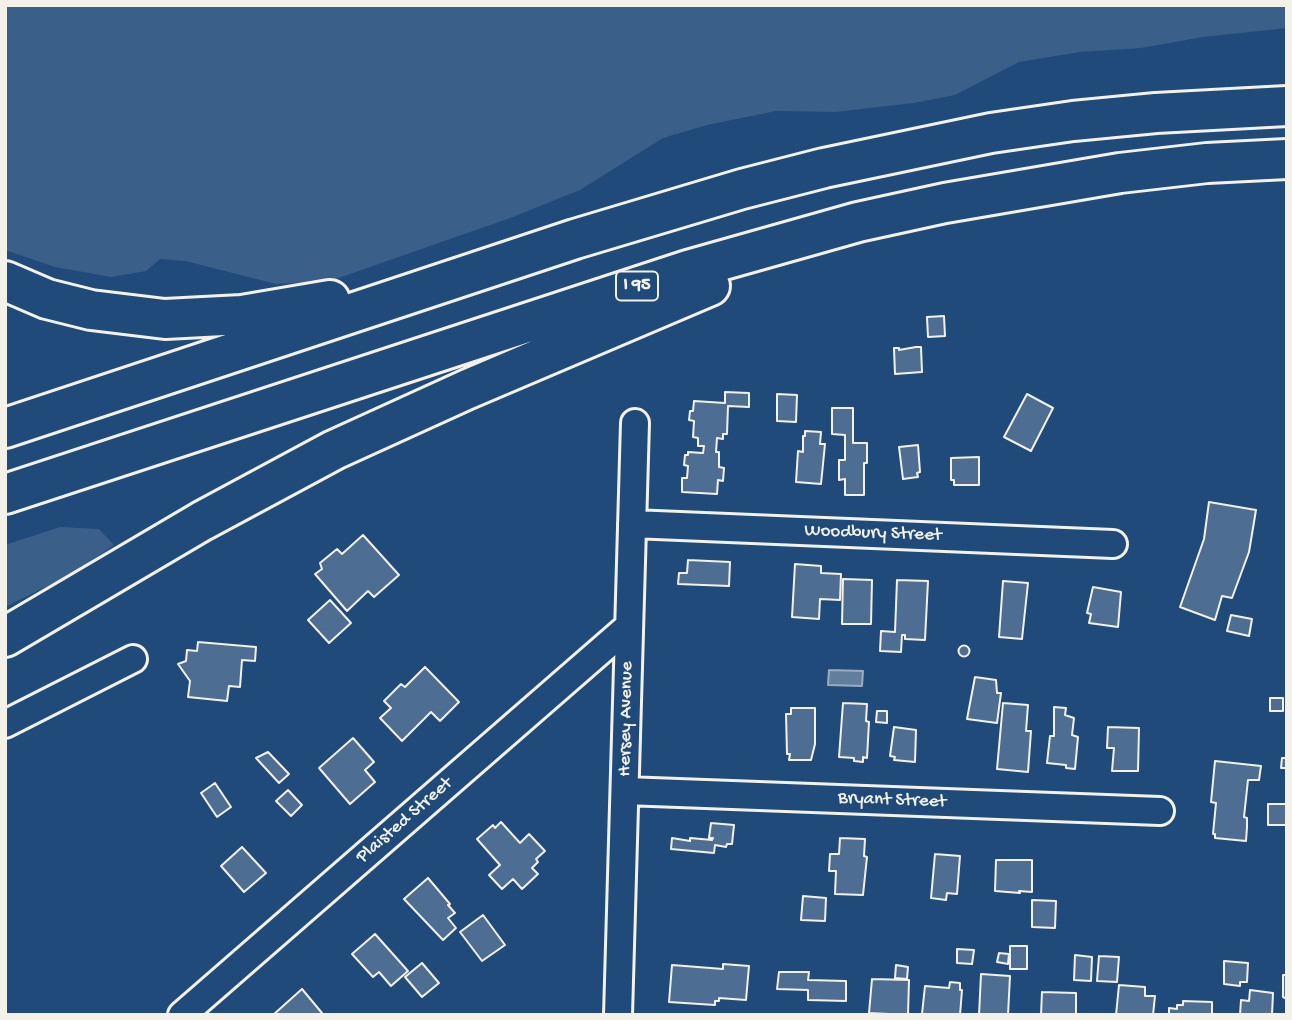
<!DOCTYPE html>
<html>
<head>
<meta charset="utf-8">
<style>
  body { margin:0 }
  #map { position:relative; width:1292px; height:1020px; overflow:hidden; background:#1f4a7a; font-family:"Gochi Hand",sans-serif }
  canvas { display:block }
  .frame { position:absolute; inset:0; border:7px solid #f4f1e8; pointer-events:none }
</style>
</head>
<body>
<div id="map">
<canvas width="1292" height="1020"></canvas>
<div class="frame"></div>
</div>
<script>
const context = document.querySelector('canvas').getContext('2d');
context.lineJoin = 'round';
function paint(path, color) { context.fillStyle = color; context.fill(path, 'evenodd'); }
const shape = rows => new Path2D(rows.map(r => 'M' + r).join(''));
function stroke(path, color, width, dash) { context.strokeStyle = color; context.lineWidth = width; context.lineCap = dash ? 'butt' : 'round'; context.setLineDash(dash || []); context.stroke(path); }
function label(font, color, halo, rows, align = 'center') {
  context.font = font + ' "Gochi Hand",sans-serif'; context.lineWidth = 5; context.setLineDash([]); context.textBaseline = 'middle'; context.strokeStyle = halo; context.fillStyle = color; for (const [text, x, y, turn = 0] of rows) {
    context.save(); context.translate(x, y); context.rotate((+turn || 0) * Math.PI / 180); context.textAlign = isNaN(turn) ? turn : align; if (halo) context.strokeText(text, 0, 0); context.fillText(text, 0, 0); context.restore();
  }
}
paint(shape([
  [5,5,1287,5,1287,28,1203,37,1141,48,1080,52,1019,62,955,95,914,103,835,112,776,111,707,125,663,138,580,190,513,217,330,281,276,284,185,261,160,259,146,271,111,277,55,267,5,250],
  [60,527,99,529,114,545,74,573,5,607,5,545]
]), '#3a5f88');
const water = shape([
  [829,670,863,671,862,686,828,685,829,670]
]);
paint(water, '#627e9d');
stroke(water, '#9cacbb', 2);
const building = shape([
  [944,316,945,336,928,337,927,317,944,316],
  [916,347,921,347,922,372,895,374,894,348,899,348,899,350,916,347],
  [725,392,749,393,749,407,728,406,727,434,723,434,723,439,717,438,716,452,719,452,719,467,724,468,723,481,718,480,717,494,682,492,682,478,687,478,688,466,684,465,685,455,688,455,688,452,703,453,704,446,698,446,698,438,693,437,694,421,689,420,690,411,693,411,694,401,725,403,725,392],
  [777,394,797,395,796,422,777,421,777,394],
  [1027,394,1053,408,1031,451,1004,437,1027,394],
  [832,408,853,408,853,443,867,443,867,463,864,463,864,495,845,495,845,479,839,480,839,460,845,460,845,435,832,434,832,408],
  [805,431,821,432,820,444,825,444,821,484,796,482,798,451,803,452,803,436,805,436,805,431],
  [918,445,920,472,917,473,918,477,903,479,899,447,918,445],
  [979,457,979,485,954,485,954,480,951,480,951,458,979,457],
  [1209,502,1256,510,1249,552,1232,598,1222,596,1215,620,1180,607,1204,539,1209,502],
  [363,535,399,575,374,597,368,591,347,611,315,574,322,569,320,563,337,549,342,554,363,535],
  [688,560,730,562,729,586,678,584,679,573,687,573,688,560],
  [795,564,821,566,821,573,841,574,840,600,820,599,819,619,792,617,795,564],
  [843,579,872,580,871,624,842,624,843,579],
  [897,580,928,581,925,640,905,639,905,635,902,635,901,652,880,651,881,631,895,632,897,580],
  [1003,581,1028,583,1022,639,999,637,1003,581],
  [1093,587,1121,592,1118,627,1089,623,1091,614,1087,613,1093,587],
  [330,600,351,623,329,643,308,620,330,600],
  [1231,615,1252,619,1249,636,1227,631,1231,615],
  [198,642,256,647,255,661,242,660,240,687,229,686,227,701,188,697,190,681,178,664,186,661,187,650,197,651,198,642],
  '958.5 651a5.5 5.5 0 1 1 11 0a5.5 5.5 0 1 1-11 0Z',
  [425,667,459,702,440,721,431,712,402,741,380,718,391,708,384,701,401,684,405,687,425,667],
  [975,677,996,680,997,693,1001,693,997,723,967,719,975,677],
  [1270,698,1283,698,1283,711,1270,711,1270,698],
  [843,703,867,704,866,721,869,722,867,758,863,757,863,762,854,761,854,758,839,757,843,703],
  [1003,703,1028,705,1026,731,1031,731,1028,772,997,769,1003,703],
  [1054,707,1066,708,1065,715,1074,718,1072,735,1078,737,1075,769,1066,768,1066,765,1047,763,1050,736,1054,736,1054,707],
  [791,708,815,708,815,744,811,760,789,760,790,754,787,754,786,714,791,714,791,708],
  [877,711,887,711,887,723,876,722,877,711],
  [894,727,916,730,915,762,894,760,895,757,890,756,894,727],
  [1108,727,1139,728,1138,771,1112,771,1114,748,1107,748,1108,727],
  [353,738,374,762,365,770,375,782,350,804,319,768,353,738],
  [268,752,289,774,279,783,256,758,268,752],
  [1282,758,1287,758,1287,768,1281,768,1282,758],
  [1215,761,1261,766,1259,780,1248,780,1244,817,1247,818,1247,827,1246,841,1215,838,1215,834,1213,834,1216,803,1211,802,1215,761],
  [215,783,231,807,217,817,201,793,215,783],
  [288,790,302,805,291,816,276,801,288,790],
  [1268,804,1287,804,1287,825,1268,825,1268,804],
  [501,822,520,843,529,834,545,851,536,859,538,862,532,868,538,874,522,889,513,879,502,889,489,875,500,865,477,839,493,825,495,828,501,822],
  [711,823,734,825,732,844,727,844,726,847,715,845,714,853,671,849,672,838,690,841,690,838,712,840,713,838,709,838,711,823],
  [840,838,865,839,864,856,867,857,863,895,835,894,836,871,829,871,830,854,839,854,840,838],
  [242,847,266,873,244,892,221,866,242,847],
  [935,854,960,856,957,894,947,893,946,900,931,898,935,854],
  [996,860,1032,860,1032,892,1019,891,1020,893,995,891,996,860],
  [428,878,450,904,448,905,455,913,448,918,456,928,443,940,404,899,428,878],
  [803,896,826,898,825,921,801,920,803,896],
  [1032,900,1056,901,1055,928,1032,927,1032,900],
  [483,915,505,945,482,961,460,932,483,915],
  [375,934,408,971,391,986,379,972,373,977,352,954,375,934],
  [1010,946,1027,946,1027,969,1010,969,1010,946],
  [957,949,974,950,972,964,957,963,957,949],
  [999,953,1009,954,1008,964,997,962,999,953],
  [1075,955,1092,957,1091,981,1074,980,1075,955],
  [1099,956,1119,957,1117,982,1097,981,1099,956],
  [1224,961,1248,963,1247,982,1240,982,1240,986,1224,984,1224,961],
  [422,963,439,983,422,997,405,977,422,963],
  [723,964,749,966,746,1000,719,998,719,1001,715,1001,715,1005,669,1002,672,965,723,969,723,964],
  [896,965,908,967,907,979,895,978,896,965],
  [779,972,809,972,808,980,846,981,846,1001,808,1000,808,990,777,989,779,972],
  [981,974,1010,976,1008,1015,979,1015,981,974],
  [1283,975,1287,975,1287,999,1283,997,1283,975],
  [872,979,909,980,908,1015,869,1013,872,979],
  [950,982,960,983,960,990,962,990,960,1015,922,1014,925,986,949,988,950,982],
  [1119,985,1145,987,1145,996,1155,996,1153,1015,1116,1015,1119,985],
  [302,989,322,1013,320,1015,273,1015,302,989],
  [1250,990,1273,993,1272,1015,1240,1015,1241,1000,1249,1001,1250,990],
  [1042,992,1076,993,1076,1015,1041,1015,1042,992],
  [1183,1001,1212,1002,1212,1015,1169,1015,1169,1008,1177,1009,1177,1005,1183,1005,1183,1001]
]);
paint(building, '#4d6e92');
stroke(building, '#f4f1e8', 2);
const street = shape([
  [632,524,1113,544],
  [5,724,133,659],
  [625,791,1160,811],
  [182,1015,629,626],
  [618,1015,635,423]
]);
const highway = shape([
  [5,281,47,299,91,310,165,319,242,315,330,300],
  [5,428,575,239,742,189,824,168,991,133,1073,121,1156,113,1287,106],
  [5,494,688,270,858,222,945,203,1120,173,1207,163,1287,159],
  [5,637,202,521,334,450,468,389,710,286]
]);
stroke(street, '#f4f1e8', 32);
stroke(highway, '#f4f1e8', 44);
stroke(street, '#1f4a7a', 26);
stroke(highway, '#1f4a7a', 38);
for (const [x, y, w] of [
  [637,286,42]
]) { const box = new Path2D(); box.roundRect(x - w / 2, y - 14.5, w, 29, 5); context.fillStyle = '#1f4a7a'; context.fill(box); stroke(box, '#f4f1e8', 2); }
label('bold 18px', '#f4f1e8', null, [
  ["I 95",637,286]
]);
label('19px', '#f4f1e8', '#1f4a7a', [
  ["Woodbury Street",873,534,2],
  ["Hersey Avenue",627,719,-89],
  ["Bryant Street",892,801,2],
  ["Plaisted Street",405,821,-41]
]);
</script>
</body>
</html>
